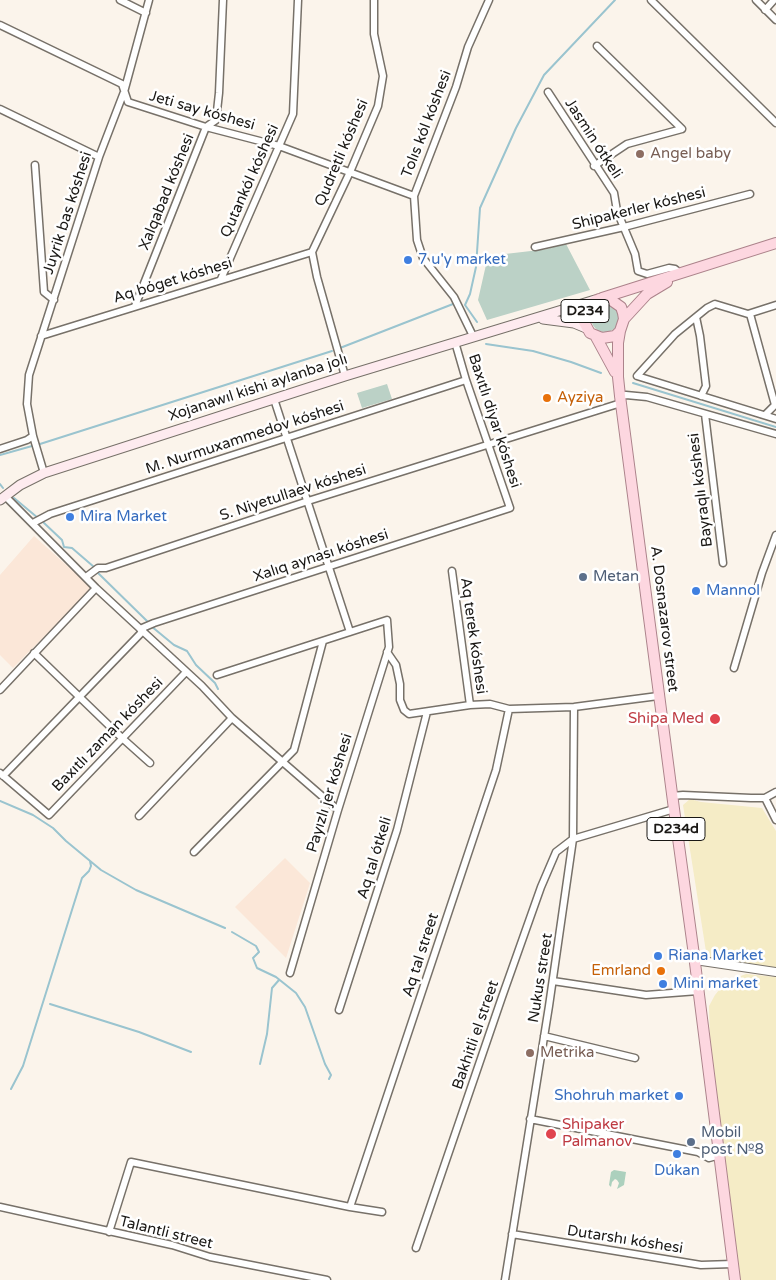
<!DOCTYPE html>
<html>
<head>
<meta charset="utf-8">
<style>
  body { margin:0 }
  canvas { display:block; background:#fbf4eb }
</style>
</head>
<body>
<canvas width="776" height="1280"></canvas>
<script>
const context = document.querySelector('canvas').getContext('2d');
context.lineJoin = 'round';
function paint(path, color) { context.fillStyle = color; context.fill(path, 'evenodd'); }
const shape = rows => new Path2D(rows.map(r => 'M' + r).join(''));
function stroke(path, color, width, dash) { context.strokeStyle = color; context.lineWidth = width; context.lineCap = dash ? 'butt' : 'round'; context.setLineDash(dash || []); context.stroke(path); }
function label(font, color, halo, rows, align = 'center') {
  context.font = font + ' "Varela Round",sans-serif'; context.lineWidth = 5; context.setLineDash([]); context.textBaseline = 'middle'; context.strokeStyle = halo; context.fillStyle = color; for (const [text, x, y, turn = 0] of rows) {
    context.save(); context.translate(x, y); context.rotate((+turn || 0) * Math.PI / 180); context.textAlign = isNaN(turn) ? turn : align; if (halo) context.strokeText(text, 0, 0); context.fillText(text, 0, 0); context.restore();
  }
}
paint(shape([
  [34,536,92,588,13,668,0,655,0,575],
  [285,858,310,883,286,958,235,907]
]), '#fbe7d8');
paint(shape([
  [565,242,590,290,487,320,478,300,488,256,548,249],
  '591 318a14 14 0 1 1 28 0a14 14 0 1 1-28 0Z',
  [387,384,392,399,362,408,357,393]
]), '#bbd1c6');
paint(shape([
  [614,1170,626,1172,624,1185,617,1189,619,1183,617,1180,615,1179,612,1182,611,1187,609,1185,611,1172]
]), '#acd0bd');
paint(shape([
  [690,799,701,802,762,808,776,831,776,971,707,958,683,805],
  [746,974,776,977,776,1280,738,1280,710,1044,709,1006,715,995,723,985,733,979]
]), '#f5ecc6');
stroke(shape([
  [477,322,465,305,470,294,476,267,480,208,516,128,544,75,615,0],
  [486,344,533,351,571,362,601,373],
  [340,348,453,304],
  [633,383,776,427],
  [40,444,332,351],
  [0,455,32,446],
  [0,484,3,488],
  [14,498,38,518],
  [43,522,62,540,64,547,72,548,94,567],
  [97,572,147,621],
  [151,626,174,645,187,651,196,665,215,683,218,689],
  [0,801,33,815,53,828,66,841,101,870,136,890,225,928],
  [232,932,256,946,259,952,253,958,257,968,276,977,296,993,305,1007,325,1064,331,1075,329,1079],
  [50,1004,139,1032,191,1052],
  [260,1064,267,1034,272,988,279,980],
  [11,1089,23,1066,82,878,89,871,91,866,90,861]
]), '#9ac4cf', 2);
const minor = shape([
  [120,0,146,13],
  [651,0,776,123],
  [756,0,776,20],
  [765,10,774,0],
  [0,25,122,84,128,102,206,127,279,146,414,196],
  [597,46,682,129],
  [548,92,614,193,617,211,635,254,638,271,647,274,669,268,675,269,680,273],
  [0,109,99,157],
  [35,165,44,292,54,300],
  [594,166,627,144,682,129],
  [535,247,624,227,750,194],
  [312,252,350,172,378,106,383,76,374,34,374,0],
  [312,252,317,277,345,376],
  [221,279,293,114,298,0],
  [776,305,748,314,715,304,707,308,675,334,637,376,776,419],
  [135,306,206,127,216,120,219,93,223,0],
  [750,314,775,405,765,415],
  [696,317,700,336,706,386,701,396],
  [41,336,312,252],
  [473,336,454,297,423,258,417,240,414,196,456,87,468,47,489,0],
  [620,396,626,395,647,397,776,434],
  [274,399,350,632],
  [705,414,723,563],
  [0,449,27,440,33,436],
  [44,473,33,436,27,404,29,375,99,157,124,92,149,0],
  [5,496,96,588,202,686,232,718,338,810],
  [33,523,50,514,466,380],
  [452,571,470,705],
  [86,577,98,568,106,568,308,501,621,403],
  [140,629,154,623,510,508,466,380,455,342],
  [387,652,396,665,400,684,400,700,404,710,409,714,470,705,490,704,509,709,574,707,658,696],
  [34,653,122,738,150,763],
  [734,668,762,573,776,535],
  [217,675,387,620,389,647,338,810,290,973],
  [0,690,96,588],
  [0,773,49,815,186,672],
  [3,776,143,631],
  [672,796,683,795,751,798,765,798,776,792],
  [765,798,776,820],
  [139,816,232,718],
  [194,852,294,750,323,641],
  [553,981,646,995,698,991],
  [339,1010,397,830,427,712],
  [544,1036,635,1058],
  [530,1119,698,1152,709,1158,720,1155],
  [0,1207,172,1245,210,1257,327,1280],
  [350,1207,496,770,509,709],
  [109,1232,131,1162,350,1207,382,1212],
  [512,1234,701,1265,733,1264],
  [416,1248,502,997,541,887,556,852,573,839,674,809],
  [505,1280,549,1006,573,839,574,707]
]);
const tertiary = shape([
  [695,960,776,972]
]);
const secondary = shape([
  [543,319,574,323,586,328],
  [0,500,20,485,44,473,345,376,595,300]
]);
const primary = shape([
  [602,298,776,243],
  [624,319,647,294,667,282],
  [620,331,615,336,602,338,590,333,584,322,584,315,590,304,599,299,611,300,621,307,623,313,624,319,620,331,618,343,618,377,620,396,674,809,694,955,735,1280],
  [596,337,615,372]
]);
stroke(minor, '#777169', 9);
stroke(tertiary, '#777169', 10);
stroke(secondary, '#777169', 11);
stroke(primary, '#ac838b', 12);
stroke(minor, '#fff', 6);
stroke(tertiary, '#fff', 8);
stroke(secondary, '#feebef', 9);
stroke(primary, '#fdd7e0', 10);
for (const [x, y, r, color] of [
  [640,154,5,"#8d6e63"],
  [408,260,5,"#3f7fe0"],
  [547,398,5,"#e8710a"],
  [70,517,5,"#3f7fe0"],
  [583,577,5,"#5c6f8a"],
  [696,591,5,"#3f7fe0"],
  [715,719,6,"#e0444e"],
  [658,956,5,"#3f7fe0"],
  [661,971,5,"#e8710a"],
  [663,984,5,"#3f7fe0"],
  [530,1053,5,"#8d6e63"],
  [679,1096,5,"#3f7fe0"],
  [551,1134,6,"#e0444e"],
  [691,1142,5,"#5c6f8a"],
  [677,1154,5,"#3f7fe0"]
]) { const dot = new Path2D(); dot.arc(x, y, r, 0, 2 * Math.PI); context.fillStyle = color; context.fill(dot); stroke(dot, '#fff', 2); }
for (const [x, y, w] of [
  [585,311,48],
  [676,829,58]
]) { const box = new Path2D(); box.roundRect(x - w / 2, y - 11.5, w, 23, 4); context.fillStyle = '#fff'; context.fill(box); stroke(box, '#1a1815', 1); }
label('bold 14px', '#1a1815', null, [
  ["D234",585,311],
  ["D234d",676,829]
]);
label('15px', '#1a1815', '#fff', [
  ["Jeti say kóshesi",202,111,16],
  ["Tolıs kól kóshesi",427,124,-69],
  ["Jasmin ótkeli",593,139,57],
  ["Qudretli kóshesi",342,153,-67],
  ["Qutankól kóshesi",250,181,-66],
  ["Xalqabad kóshesi",167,192,-68],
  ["Shipakerler kóshesi",639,209,-14],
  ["Juyrik bas kóshesi",68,213,-72],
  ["Aq bóget kóshesi",173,281,-17],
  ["Xojanawıl kishi aylanba jolı",258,388,-18],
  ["Baxıtlı diyar kóshesi",494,421,72],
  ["M. Nurmuxammedov kóshesi",245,438,-18],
  ["Bayraqlı kóshesi",701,490,-97],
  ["S. Niyetullaev kóshesi",293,493,-18],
  ["Xalıq aynası kóshesi",321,556,-18],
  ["A. Dosnazarov street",664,619,83],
  ["Aq terek kóshesi",473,636,82],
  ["Baxıtlı zaman kóshesi",108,735,-46],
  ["Payızlı jer kóshesi",330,793,-73],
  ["Aq tal ótkeli",375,858,-73],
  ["Aq tal street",421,955,-72],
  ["Nukus street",541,978,-81],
  ["Bakhitli el street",476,1035,-71],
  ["Talantli street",166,1233,14],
  ["Dutarshı kóshesi",625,1240,9]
]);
label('15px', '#785e54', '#fff', [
  ["Angel baby",650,154],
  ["Metrika",540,1053]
], 'left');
label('15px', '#366cbe', '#fff', [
  ["7 u'y market",418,260],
  ["Mira Market",80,517],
  ["Mannol",706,591],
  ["Riana Market",668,956],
  ["Mini market",673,984],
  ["Shohruh market",669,1096,"right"],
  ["Dúkan",677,1171,"center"]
], 'left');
label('15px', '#c56008', '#fff', [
  ["Ayziya",557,398],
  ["Emrland",651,971,"right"]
], 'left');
label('15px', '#4e5e75', '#fff', [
  ["Metan",593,577],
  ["Mobil",701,1133],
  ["post №8",701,1150]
], 'left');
label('15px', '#be3a42', '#fff', [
  ["Shipa Med",704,719],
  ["Shipaker",562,1125,"left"],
  ["Palmanov",562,1142,"left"]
], 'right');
</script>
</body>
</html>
